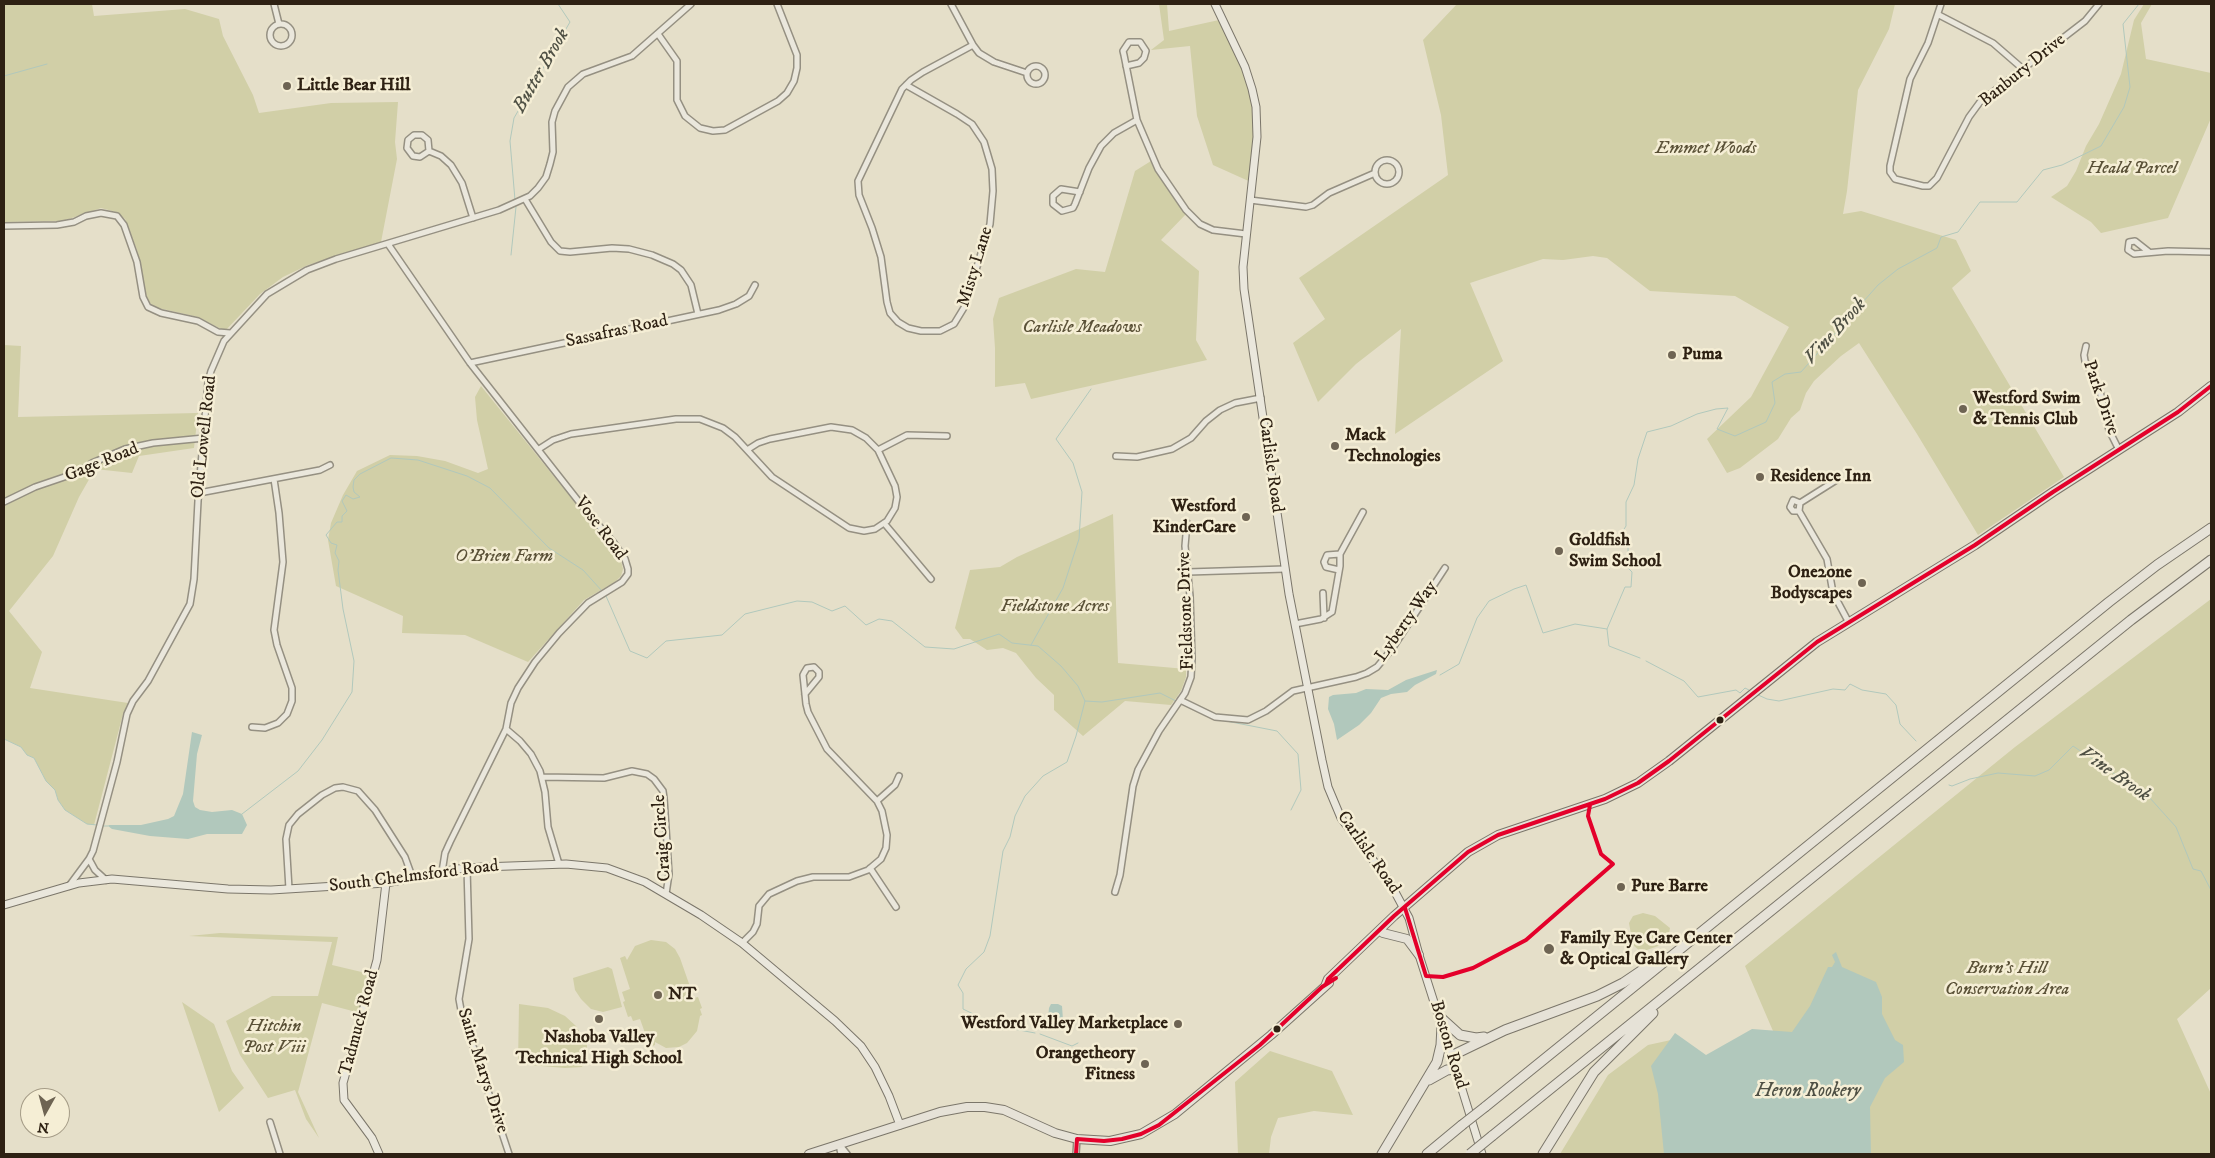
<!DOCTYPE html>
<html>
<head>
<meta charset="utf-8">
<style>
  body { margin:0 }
  #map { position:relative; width:2215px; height:1158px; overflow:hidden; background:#e5dfc9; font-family:"IM FELL DW Pica",serif }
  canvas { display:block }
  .frame { position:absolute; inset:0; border:5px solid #2e2113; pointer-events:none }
  .north { position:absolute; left:20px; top:1088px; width:50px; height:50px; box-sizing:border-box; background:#f5eed5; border:1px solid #a59c87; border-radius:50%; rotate:187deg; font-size:14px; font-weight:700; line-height:20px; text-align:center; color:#2e2113 }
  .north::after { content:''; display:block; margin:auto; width:18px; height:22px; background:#6e6453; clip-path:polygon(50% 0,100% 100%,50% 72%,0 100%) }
</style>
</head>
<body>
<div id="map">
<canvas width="2215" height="1158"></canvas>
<div class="frame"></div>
<div class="north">N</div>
</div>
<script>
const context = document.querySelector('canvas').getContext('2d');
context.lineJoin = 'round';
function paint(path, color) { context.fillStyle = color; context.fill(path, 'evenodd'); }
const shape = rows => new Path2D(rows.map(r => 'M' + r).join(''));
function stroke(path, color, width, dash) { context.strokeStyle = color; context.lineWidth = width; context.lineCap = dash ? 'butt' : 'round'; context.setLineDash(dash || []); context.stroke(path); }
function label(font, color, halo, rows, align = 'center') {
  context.font = font + ' "IM FELL DW Pica",serif'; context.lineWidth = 5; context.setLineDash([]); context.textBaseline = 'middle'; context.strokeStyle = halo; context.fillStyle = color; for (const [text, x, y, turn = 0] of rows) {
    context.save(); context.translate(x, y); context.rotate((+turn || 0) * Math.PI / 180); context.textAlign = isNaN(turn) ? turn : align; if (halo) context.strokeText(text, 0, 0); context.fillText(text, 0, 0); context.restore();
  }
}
paint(shape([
  [4,4,92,4,94,16,185,9,219,19,223,36,253,95,259,113,331,103,398,102,395,142,397,159,381,242,308,265,283,277,260,294,225,331,198,317,158,308,151,304,147,298,137,250,125,219,116,212,101,208,63,221,4,222],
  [1159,4,1167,4,1169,31,1219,20,1246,72,1256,110,1253,183,1213,165,1197,116,1190,46,1151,50,1164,40],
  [1457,4,1895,4,1889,29,1858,90,1847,191,1843,214,1861,211,1956,240,1971,271,1952,288,2064,477,1978,535,1917,434,1859,343,1841,356,1814,381,1806,393,1800,410,1791,418,1778,439,1740,468,1727,473,1707,439,1751,397,1789,327,1735,296,1650,291,1607,258,1593,256,1563,260,1543,259,1470,283,1503,361,1395,434,1401,329,1356,364,1318,402,1293,343,1325,319,1299,278,1448,175,1441,115,1423,40],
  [2144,4,2152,4,2141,23,2146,59,2211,73,2211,118,2168,218,2101,233,2091,222,2051,197,2067,186,2076,171,2086,146,2099,124,2121,74,2134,20],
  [1151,161,1187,213,1161,240,1199,271,1196,340,1207,360,1031,399,1025,383,995,387,995,348,993,319,999,298,1076,269,1105,272,1135,171],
  [4,345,21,346,18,417,198,413,194,448,139,456,132,473,95,469,79,497,53,556,9,611,42,652,30,688,128,703,123,714,94,825,87,824,65,810,58,800,55,790,46,781,34,758,27,755,21,747,4,739],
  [481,386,610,546,621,561,623,569,621,576,615,582,584,600,528,662,465,635,402,633,403,616,336,586,328,540,331,523,343,495,357,471,390,455,417,456,445,461,478,473,488,469,477,420,475,397],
  [1113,514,1118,663,1186,669,1186,677,1181,691,1171,705,1125,701,1083,736,1054,710,1054,695,1036,678,1016,653,1003,648,987,650,970,639,963,639,955,628,970,570,1000,567,1017,557],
  [2211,599,2211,988,2177,1019,2211,1094,2211,1154,1826,1154,1745,966,2015,747],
  [1643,913,1655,916,1670,928,1667,943,1641,952,1633,945,1629,923,1633,916],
  [220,933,338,937,332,965,370,974,360,1013,322,1003,298,1092,319,1138,306,1119,295,1090,268,1098,240,1055,226,1021,272,996,318,996,332,942,189,936],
  [651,940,666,942,675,949,680,958,694,998,698,997,702,1008,700,1009,702,1015,700,1016,697,1031,687,1043,679,1047,666,1048,655,1042,655,1045,650,1047,640,1019,633,1021,631,1016,628,1017,623,1002,625,1001,622,992,630,989,620,958,625,956,627,960,635,946],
  [608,967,612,969,622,1007,603,1012,591,1009,581,999,575,990,573,978],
  [182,1002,214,1024,232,1071,244,1088,219,1112],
  [519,1004,548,1008,565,1016,576,1026,587,1045,587,1054,582,1067,565,1068,518,1064],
  [1671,1040,1676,1154,1560,1154,1608,1075,1648,1045],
  [1270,1051,1332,1071,1353,1115,1314,1111,1278,1118,1271,1137,1269,1154,1238,1154,1235,1082]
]), '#d1cfa7');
paint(shape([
  [1612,535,1627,536,1630,538,1629,544,1600,543,1599,538],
  [1437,670,1436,674,1415,685,1407,692,1391,694,1381,698,1371,713,1359,725,1337,740,1334,724,1328,709,1329,697,1333,695,1356,693,1366,689,1388,690,1406,680],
  [192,732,202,735,197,754,193,801,195,807,200,810,212,812,232,810,242,814,247,825,242,834,207,834,188,839,150,836,112,829,108,826,109,825,141,825,168,819,174,816,183,794],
  [1836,952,1842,967,1876,982,1882,997,1882,1014,1895,1040,1903,1045,1904,1062,1885,1078,1870,1107,1871,1154,1664,1154,1658,1094,1651,1066,1675,1033,1706,1055,1752,1029,1792,1032,1810,1006,1828,967,1832,967,1835,962,1832,955],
  [1051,1004,1058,1004,1062,1006,1063,1020,1060,1030,1047,1030,1049,1008]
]), '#b1c8bc');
stroke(shape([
  [4,76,47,64],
  [515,200,510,141,514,118,570,22,558,4],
  [511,255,516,207],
  [1623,536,1621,534,1626,526,1626,502,1634,485,1638,459,1647,432,1671,426,1697,414,1716,409,1728,408,1717,429,1735,436,1766,422,1775,403,1772,382,1785,374,1801,372,1878,285,1898,269,1937,248,1941,237,1958,232,1980,202,2017,202,2043,170,2062,165,2101,146,2124,107,2130,87,2123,24,2139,4],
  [1628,545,1628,568,1632,572,1631,587,1625,587,1607,629,1609,646,1640,658],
  [606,596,630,651,647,658,666,641,722,635,745,614,797,601,812,602,832,611,845,606,866,625,879,619,892,621,925,647,954,649,999,634,1012,643,1038,646,1061,666,1078,686,1085,701,1076,736,1067,762,1043,776,1025,796,1015,816,1010,837,1003,851,990,936,984,952,966,969,958,985,963,993,963,1009,998,1026,1035,1033],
  [1031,645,1063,588,1079,539,1082,492,1073,463,1056,439,1091,389],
  [1646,661,1684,681,1698,697,1736,690,1740,693,1745,688,1749,690],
  [1440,675,1459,664,1477,618,1489,601,1514,589,1526,585,1543,633,1575,624,1607,629],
  [1756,694,1767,699,1779,701,1833,689,1845,690,1850,684,1862,690,1886,694,1896,705,1900,724,1916,741],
  [1085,701,1102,702,1160,693,1176,701],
  [1179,703,1212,718],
  [1221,720,1277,731,1298,754,1301,790,1291,810],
  [4,739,21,747,27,755,34,758,46,781,55,790,58,800,65,810,87,824,97,825],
  [1949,785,1952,786,1970,779,1998,773,2035,776,2049,770,2073,746,2149,797,2176,827,2193,869,2201,871,2211,890],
  [242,814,298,771,322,740,352,692,354,661,343,609,338,570,339,561,335,553,337,545,331,543,326,535,337,522,342,522,342,516,347,511,342,501,346,495,353,499,360,497,354,492,353,487,354,480,360,474,391,458,418,460,467,476,490,488,549,548,583,570,602,591],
  [101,826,108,826],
  [1040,1034,1072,1046,1078,1043]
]), '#b1c8bc', 1);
const street = shape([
  [274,4,279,24],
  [951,4,973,45,979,53,994,62,1027,73],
  [1941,4,1928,43,1910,79,1890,166,1890,172,1895,179,1923,186,1929,186,1937,178,1969,117,1980,102,2085,21,2099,4],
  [1939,15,1993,43,2023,69],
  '270 35a11 11 0 1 1 22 0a11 11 0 1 1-22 0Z',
  [658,34,677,61,677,100,685,116,700,128,713,131,725,130,778,101,787,93,794,81,797,68,797,55,777,4],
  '1027 75a9 9 0 1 1 18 0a9 9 0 1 1-18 0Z',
  [1126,66,1139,63,1144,58,1146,51,1140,42,1129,42,1123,51,1124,55,1137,120,1158,169,1186,210,1200,224,1213,230,1246,234],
  [906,85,957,114,972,124,984,142,992,169,993,191,990,224,965,306,954,324,940,331,921,331,908,328,898,322,890,313,887,302,881,257,872,228,859,195,858,181,902,89,911,80,923,72,973,45],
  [429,151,428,140,422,135,414,135,408,140,407,148,413,156,420,157,429,151,441,156,451,165,462,183,473,218],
  '1375 172a12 12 0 1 1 24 0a12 12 0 1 1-24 0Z',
  [1080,192,1061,189,1053,196,1053,204,1062,211,1073,208,1075,204,1089,168,1101,146,1114,133,1137,120],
  [525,199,551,242,560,251,570,252,612,248,629,249,652,255,673,264,681,270,691,285,698,314],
  [1250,200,1306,207,1313,205,1329,193,1375,173],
  [4,226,57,225,74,222,86,216,101,213,117,216,124,225,137,262,143,297,148,307,161,313,198,321,218,332,230,333],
  [388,244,470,363,587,512,614,543,625,559,628,569,628,574,622,582,588,603,559,633,535,662,518,688,511,703,506,729,450,842,445,853,442,872],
  [2149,252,2135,241,2129,242,2128,250,2134,254,2168,251,2211,252],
  [2086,346,2084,355,2085,361,2099,387,2109,430,2119,450],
  [470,363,719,310,736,304,749,296,755,285],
  [539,449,553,440,571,434,676,419,700,419,723,428,735,437,772,477,849,528,864,531,875,529,887,521,895,508,897,497,895,486,878,450,866,438,852,430,831,427,770,439,758,443,747,450],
  [878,450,907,435,947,436],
  [1116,456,1137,457,1172,449,1191,438,1206,421,1220,410,1235,403,1261,398],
  [199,493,320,470,330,465],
  [4,502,35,487,79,472,92,463,125,449,153,443,204,438],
  [1800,503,1838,479],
  [1799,511,1800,503,1793,500,1790,507,1793,511,1799,511,1827,559,1833,593,1848,621],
  [884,523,931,579],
  [1339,570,1326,567,1324,562,1327,555,1340,554],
  [1188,572,1285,569],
  [1323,593,1324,618],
  [1295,624,1321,619,1332,612,1340,566,1340,554,1363,512],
  [1180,700,1215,717,1248,720,1266,711,1293,691,1356,677,1367,673,1377,667,1392,649,1445,568],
  [252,727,265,728,278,723,287,714,292,701,292,688,277,645,274,630,283,562,279,513,274,479],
  [506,729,520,741,531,754,540,771,545,792,548,827,559,864],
  [542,777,604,778,632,771,647,774,654,779,663,791,664,798,669,874,666,894],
  [877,801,895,785,899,776],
  [89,859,95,870,106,880],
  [467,868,469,939,459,999,461,1010,509,1154],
  [870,868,896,907],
  [69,886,89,859,93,851,117,762,127,714,133,701,148,681,190,604,194,579,198,501,208,382,211,371,224,341,267,294,307,270,336,259,499,210,530,196,538,188,546,177,550,164,553,152,552,122,555,111,568,87,583,74,632,56,691,4],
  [289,889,286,839,289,825,298,814,322,795,335,788,343,787,358,791,375,810,405,857,413,879],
  [1115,892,1120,875,1133,786,1138,770,1159,731,1185,693,1191,677,1192,659,1190,596,1185,546,1187,523],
  [742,943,753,932,757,924,759,906,769,894,797,881,813,877,849,877,868,870,881,859,886,848,887,835,882,811,877,801,827,749,808,712,806,704,805,694,803,675,804,673,807,668,814,667,819,672,819,677,805,694],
  [270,1122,280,1154],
  [839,1144,847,1154],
  [839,1145,841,1154],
  [1076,1154,1077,1139]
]);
const secondary = shape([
  [1215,4,1245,67,1252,89,1256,107,1257,137,1243,267,1244,289,1289,594,1322,760,1328,787,1341,818,1389,881,1409,918,1419,955,1440,1021],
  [4,905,79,883,112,879,228,889,271,890,386,883,457,869,482,867,566,864,607,868,645,882,701,915,742,943,835,1021,861,1046,875,1067,889,1096,900,1125],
  [1444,1031,1482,1154],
  [379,1154,372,1138,344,1100,343,1083,377,960,386,883]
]);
const primary = shape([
  [1383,933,1407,939,1419,955],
  [1326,984,1328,979,1394,916,1468,852,1498,835,1605,799,1638,783,1669,761,1817,642,1975,545,2053,492,2178,412,2211,386],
  [809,1154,940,1112,967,1107,985,1107,1004,1110,1055,1133,1077,1139,1110,1141,1141,1134,1175,1114,1271,1035,1329,983]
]);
const highway = shape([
  [1439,1016,1460,1035,1476,1038,1484,1037],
  [1451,1056,1505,1030,1597,996,1623,983,1663,956],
  [1429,1080,1447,1070,1455,1069],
  [1485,1107,2109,602,2157,565,2211,528],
  [1492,1136,2131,620,2211,560],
  [1382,1154,1437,1062,1441,1045,1442,1026],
  [1427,1154,1462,1125],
  [1543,1154,1594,1072,1653,1013]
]);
stroke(street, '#959082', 8);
stroke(secondary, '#7b766a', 9);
stroke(primary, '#7b766a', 10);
stroke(highway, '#7b766a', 11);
stroke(street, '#eae7dc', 5);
stroke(secondary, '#eae7dc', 7);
stroke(primary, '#e6e2d7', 8);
stroke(highway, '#e6e2d7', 9);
const highwayBridge = shape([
  [1462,1125,1485,1107],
  [1470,1154,1492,1136]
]);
stroke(highwayBridge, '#7b766a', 11, []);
stroke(highwayBridge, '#e6e2d7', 9);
stroke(shape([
  [1405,908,1426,976,1443,977,1473,968,1526,940,1613,864,1601,854,1588,816,1590,805],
  [1326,984,1328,979,1394,916,1468,852,1498,835,1605,799,1638,783,1669,761,1817,642,1975,545,2053,492,2178,412,2211,386],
  [1076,1154,1077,1139,1104,1141,1122,1139,1141,1134,1159,1125,1260,1045,1322,987,1336,978]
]), '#e4002b', 4);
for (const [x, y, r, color] of [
  [287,86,5,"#6e6453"],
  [1672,355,5,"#6e6453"],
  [1963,409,5,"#6e6453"],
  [1335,446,5,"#6e6453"],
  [1760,477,5,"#6e6453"],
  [1246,517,5,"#6e6453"],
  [1559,551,5,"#6e6453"],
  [1862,583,5,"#6e6453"],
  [1720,720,4.5,"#2e2113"],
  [1621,887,5,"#6e6453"],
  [1549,949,6,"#6e6453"],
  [658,995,5,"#6e6453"],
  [599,1019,5,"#6e6453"],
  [1178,1024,5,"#6e6453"],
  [1277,1029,4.5,"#2e2113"],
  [1145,1064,5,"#6e6453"]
]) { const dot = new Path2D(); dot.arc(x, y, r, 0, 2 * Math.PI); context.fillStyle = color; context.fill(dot); stroke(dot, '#f5eed5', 2); }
label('18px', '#2e2113', '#f5eed5', [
  ["Banbury Drive",2023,71,-39],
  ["Misty Lane",976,267,-73],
  ["Sassafras Road",617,332,-12],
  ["Park Drive",2100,398,71],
  ["Old Lowell Road",205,437,-84],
  ["Gage Road",102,463,-22],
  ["Carlisle Road",1270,465,82],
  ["Vose Road",600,529,53],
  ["Fieldstone Drive",1187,611,-92],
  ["Lyberty Way",1407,622,-55],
  ["Craig Circle",663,838,-94],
  ["Carlisle Road",1368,853,55],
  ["South Chelmsford Road",414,877,-7],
  ["Tadmuck Road",360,1023,-75],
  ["Boston Road",1448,1045,73],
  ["Saint Marys Drive",482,1071,72]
]);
label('bold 18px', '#2e2113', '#f5eed5', [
  ["Little Bear Hill",297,86],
  ["Puma",1682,355],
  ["Westford Swim",1973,399],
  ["& Tennis Club",1973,420],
  ["Mack",1345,436],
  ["Technologies",1345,457],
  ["Residence Inn",1770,477],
  ["Westford",1236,507,"right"],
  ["KinderCare",1236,528,"right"],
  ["Goldfish",1569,541],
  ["Swim School",1569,562],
  ["One2one",1852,573,"right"],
  ["Bodyscapes",1852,594,"right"],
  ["Pure Barre",1631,887],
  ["Family Eye Care Center",1560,939],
  ["& Optical Gallery",1560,960],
  ["NT",668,995],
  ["Westford Valley Marketplace",1168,1024,"right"],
  ["Nashoba Valley",599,1038,"center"],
  ["Technical High School",599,1059,"center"],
  ["Orangetheory",1135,1054,"right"],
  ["Fitness",1135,1075,"right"]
], 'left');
label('italic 18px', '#5a5137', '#f5eed5', [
  ["Emmet Woods",1706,149],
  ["Heald Parcel",2132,169],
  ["Carlisle Meadows",1082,328],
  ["O'Brien Farm",504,557],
  ["Fieldstone Acres",1055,607],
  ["Burn’s Hill",2007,969],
  ["Conservation Area",2007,990],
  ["Hitchin",274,1027],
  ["Post Viii",274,1048]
]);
label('italic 19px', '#4f5044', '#f5eed5', [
  ["Butter Brook",542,71,-60],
  ["Vine Brook",1836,332,-48],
  ["Vine Brook",2114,775,35],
  ["Heron Rookery",1808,1092]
]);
</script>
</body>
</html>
